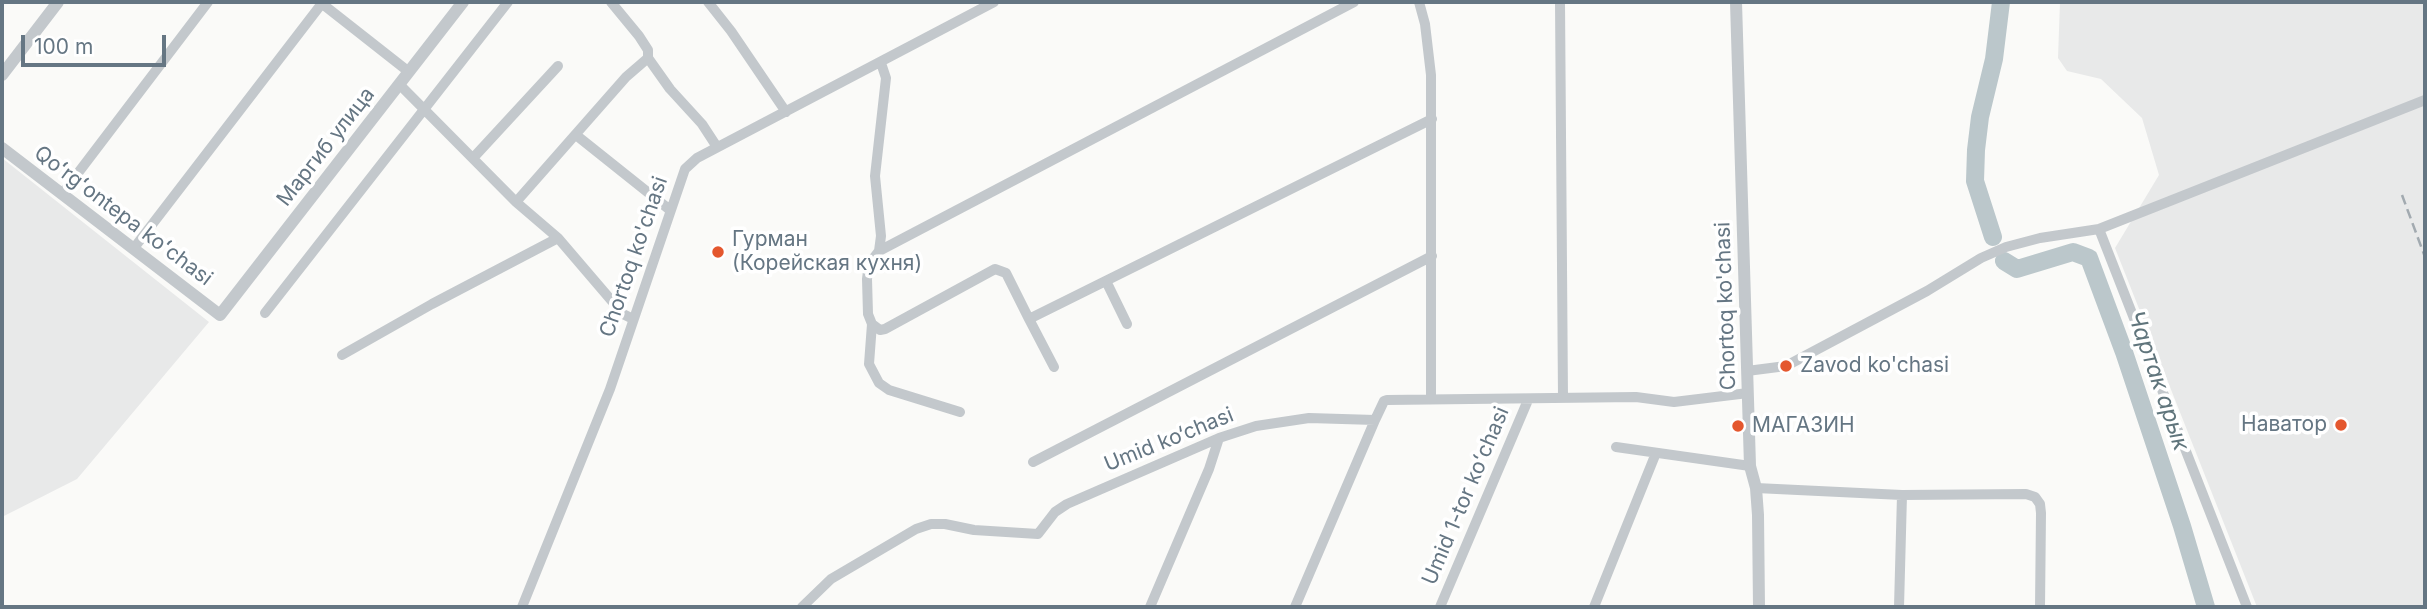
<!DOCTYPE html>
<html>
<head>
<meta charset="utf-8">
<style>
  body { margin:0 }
  #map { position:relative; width:2427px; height:609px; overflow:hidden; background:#fafaf8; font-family:Inter,sans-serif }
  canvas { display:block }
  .frame { position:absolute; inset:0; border:4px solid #657683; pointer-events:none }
  .scale { position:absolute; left:21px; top:35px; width:145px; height:32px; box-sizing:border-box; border:4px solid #657683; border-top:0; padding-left:9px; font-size:21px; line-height:24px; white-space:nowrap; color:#657683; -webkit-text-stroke:5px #fff; paint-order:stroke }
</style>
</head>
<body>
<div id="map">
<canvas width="2427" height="609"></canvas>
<div class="frame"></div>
<div class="scale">100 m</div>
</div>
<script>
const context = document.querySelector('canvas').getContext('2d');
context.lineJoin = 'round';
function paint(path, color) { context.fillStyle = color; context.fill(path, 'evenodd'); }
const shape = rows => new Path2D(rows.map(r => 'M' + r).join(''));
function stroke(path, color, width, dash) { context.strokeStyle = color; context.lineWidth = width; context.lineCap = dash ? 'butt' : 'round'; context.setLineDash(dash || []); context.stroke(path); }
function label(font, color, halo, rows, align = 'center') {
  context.font = font + ' Inter,sans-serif'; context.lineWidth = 7; context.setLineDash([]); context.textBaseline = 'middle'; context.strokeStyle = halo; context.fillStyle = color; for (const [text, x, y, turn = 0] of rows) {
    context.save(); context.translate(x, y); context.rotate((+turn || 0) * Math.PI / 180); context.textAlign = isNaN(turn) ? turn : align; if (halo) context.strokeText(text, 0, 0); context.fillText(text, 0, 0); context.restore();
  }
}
paint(shape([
  [2060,2,2425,2,2425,607,2257,607,2115,248,2159,175,2142,118,2101,79,2067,71,2058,58],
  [2,158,209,322,77,479,2,517]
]), '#e8e9e9');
stroke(shape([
  [1993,237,1975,181,1976,150,1980,117,1994,59,2001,2],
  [2004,261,2017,269,2073,252,2089,258,2124,352,2182,526,2206,607]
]), '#bbc7cb', 18);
stroke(shape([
  [320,2,409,72],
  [611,2,639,36,648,50,648,58,670,89,702,124,717,147],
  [708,2,731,31,786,112],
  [1419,2,1425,24,1431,75,1431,399],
  [1560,2,1563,398],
  [881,63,886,78,875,176,881,236,879,251,869,264,867,279,868,314,872,324,880,330,885,329,995,269,1006,273,1029,319,1432,119],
  [399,84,516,202,558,238,623,314,633,319],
  [576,135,670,210],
  [474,157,558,66],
  [62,194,208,2],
  [516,202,626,77,648,58],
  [2099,229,2247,607],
  [134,248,323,2],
  [879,251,1354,2],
  [1106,281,1127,324],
  [265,313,508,2],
  [1029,319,1054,367],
  [872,324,869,364,879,383,889,390,960,412],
  [342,355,432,304,558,238],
  [1747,371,1786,366,1927,291,1981,258,2006,247,2040,238,2099,229,2425,100],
  [1616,447,1750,466],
  [1033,462,1432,256],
  [1756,488,1902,495,2026,494,2035,497,2040,504,2041,513,2040,607],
  [522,607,610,389,685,169,697,158,994,2],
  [802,607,831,579,916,529,931,524,945,524,974,530,1038,534,1055,512,1067,504,1219,438,1256,426,1309,418,1375,420,1384,401,1387,400,1636,397,1674,402,1748,393],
  [1150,607,1209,469,1219,438],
  [1295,607,1375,420],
  [1440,607,1528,400],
  [1594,607,1656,453],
  [1899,607,1902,495]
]), '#c3c8cc', 10);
stroke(shape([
  [1736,2,1750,466,1756,488,1758,515,1759,607],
  [2,75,58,2],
  [2,148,220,315,463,2]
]), '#c3c8cc', 12);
stroke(shape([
  [2402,195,2425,257]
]), '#a2aab0', 2.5, [10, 5]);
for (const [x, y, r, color] of [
  [718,252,7,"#e4572e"],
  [1786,366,7,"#e4572e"],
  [2341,425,7,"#e4572e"],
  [1738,426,7,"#e4572e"]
]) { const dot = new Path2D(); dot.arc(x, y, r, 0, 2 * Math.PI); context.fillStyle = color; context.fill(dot); stroke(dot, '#fff', 2.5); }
label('21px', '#657683', '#fff', [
  ["Маргиб улица",326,147,-52],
  ["Qoʻrgʻontepa koʻchasi",123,216,37],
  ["Chortoq ko'chasi",634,257,-71],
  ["Chortoq ko'chasi",1726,306,-92],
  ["Umid ko‘chasi",1169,440,-22],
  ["Umid 1-tor koʻchasi",1466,496,-67]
]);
label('21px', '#657683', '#fff', [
  ["Гурман",732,240],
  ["(Корейская кухня)",732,264],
  ["Zavod ko'chasi",1800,366],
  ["Наватор",2327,425,"right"],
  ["МАГАЗИН",1752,426]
], 'left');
label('italic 23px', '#60757c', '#fff', [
  ["Чартак арык",2158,381,71]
]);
</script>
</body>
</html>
